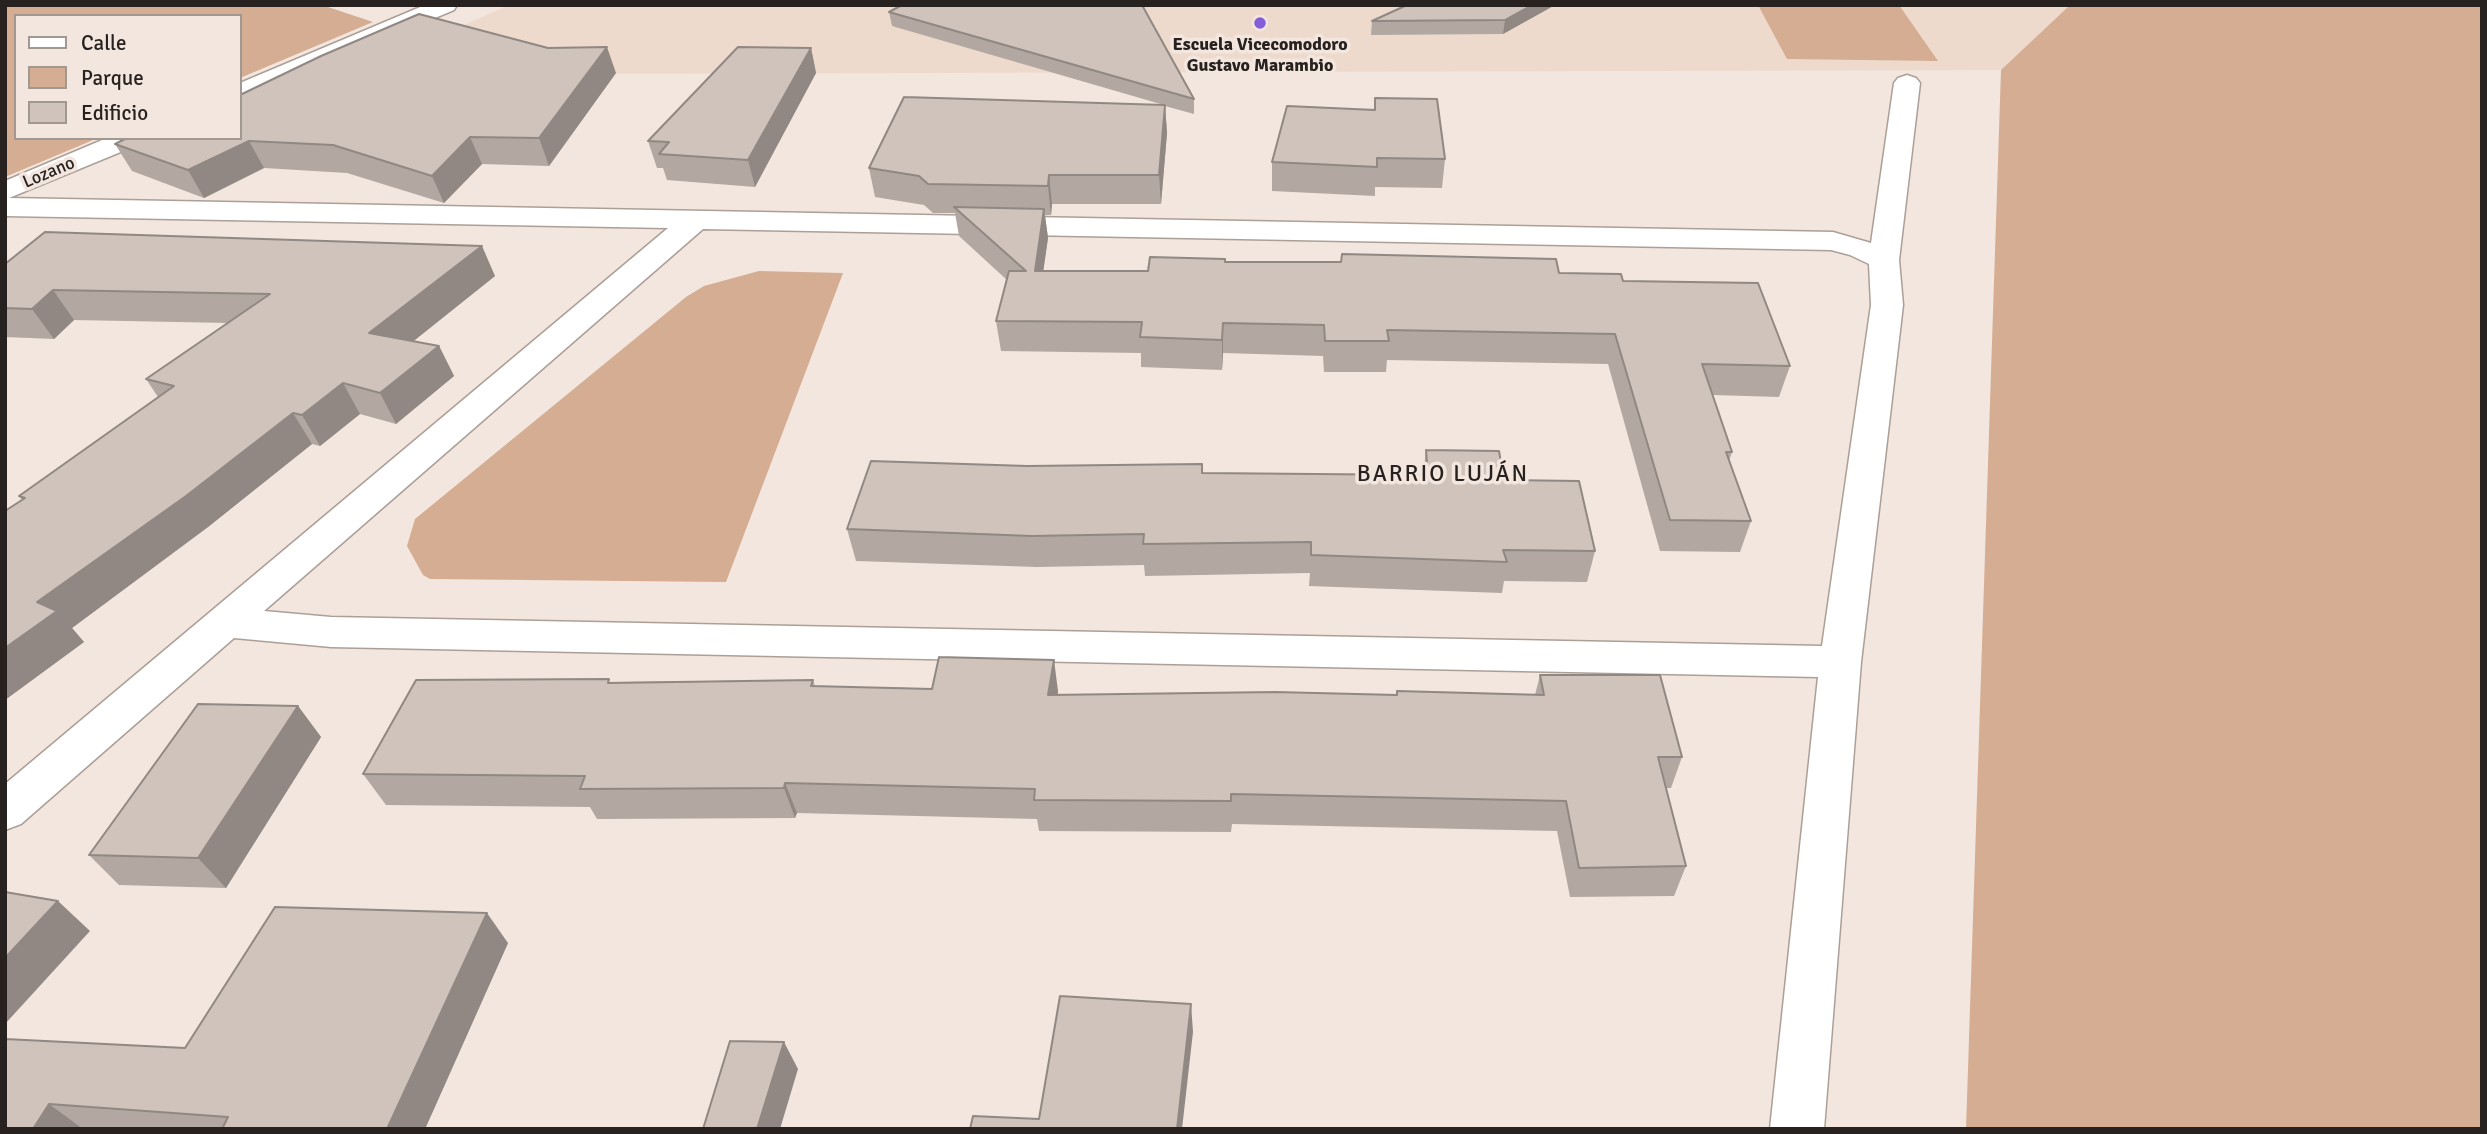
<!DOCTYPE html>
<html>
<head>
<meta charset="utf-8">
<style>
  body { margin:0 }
  #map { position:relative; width:2487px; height:1134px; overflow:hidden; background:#f3e6de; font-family:Signika,sans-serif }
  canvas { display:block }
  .frame { position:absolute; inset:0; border:7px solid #27221f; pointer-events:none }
  .legend { position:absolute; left:14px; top:14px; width:228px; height:126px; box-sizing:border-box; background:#f3e6de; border:2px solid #a19892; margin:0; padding:9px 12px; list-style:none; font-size:21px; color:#27221f }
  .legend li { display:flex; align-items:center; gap:14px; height:35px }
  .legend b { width:35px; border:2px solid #a19892 }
</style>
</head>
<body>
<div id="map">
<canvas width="2487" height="1134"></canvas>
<div class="frame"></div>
<ul class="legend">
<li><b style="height:9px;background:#fff"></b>Calle</li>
<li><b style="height:19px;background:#d4ad92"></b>Parque</li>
<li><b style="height:19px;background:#cfc3bb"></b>Edificio</li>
</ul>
</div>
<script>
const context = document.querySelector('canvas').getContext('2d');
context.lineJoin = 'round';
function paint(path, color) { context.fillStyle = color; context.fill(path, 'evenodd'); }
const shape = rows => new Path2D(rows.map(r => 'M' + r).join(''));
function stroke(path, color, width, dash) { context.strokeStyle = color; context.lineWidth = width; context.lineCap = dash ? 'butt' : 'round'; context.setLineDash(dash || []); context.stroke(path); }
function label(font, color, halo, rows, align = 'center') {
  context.font = font + ' Signika,sans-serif'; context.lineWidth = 7; context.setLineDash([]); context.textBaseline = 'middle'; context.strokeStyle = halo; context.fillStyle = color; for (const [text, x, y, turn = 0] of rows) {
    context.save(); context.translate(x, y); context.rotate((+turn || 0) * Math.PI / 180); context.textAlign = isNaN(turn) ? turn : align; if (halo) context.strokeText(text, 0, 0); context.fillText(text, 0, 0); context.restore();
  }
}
paint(shape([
  [509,5,2070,5,2001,70,556,74,430,40]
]), '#eddacd');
paint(shape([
  [5,5,322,5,373,22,240,78,240,16,16,16,16,138,98,138,5,177],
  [1758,5,1899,5,1938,61,1787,59],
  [2070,5,2482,5,2482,1129,1966,1129,2001,70],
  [759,271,843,273,726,582,430,579,423,575,407,546,415,519,686,297,704,286]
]), '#d4ad92');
const minor = shape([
  [425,5,457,5,454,10,240,100,240,83,425,5],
  [1907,75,1916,78,1920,83,1899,260,1903,305,1861,662,1824,1129,1770,1129,1818,677,331,647,234,638,21,824,5,830,5,784,668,228,5,216,5,181,107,138,144,138,140,144,9,198,1833,232,1871,243,1894,83,1898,78,1907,75],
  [703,229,1831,250,1850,255,1869,264,1871,305,1822,646,331,617,264,611,703,229]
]);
stroke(minor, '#ab9f97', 3);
paint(minor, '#fff');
paint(shape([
  [1555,5,1503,34,1371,35,1372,21],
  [889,12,1194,99,1194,114,1165,106,1167,133,1161,204,1052,204,1051,215,1045,215,1048,238,1043,271,1148,271,1225,262,1559,273,1623,281,1790,366,1779,397,1713,395,1732,452,1729,461,1751,521,1740,552,1660,551,1608,364,1387,360,1386,372,1324,372,1323,356,1223,353,1222,370,1141,367,1141,353,1001,351,996,321,1007,280,959,236,955,213,933,213,924,205,875,197,869,168,1164,105,892,26],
  [811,48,816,73,755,187,667,180,663,168,657,168,648,141],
  [616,73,549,166,482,164,444,203,347,173,264,168,204,198,132,171,115,144],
  [1375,98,1445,159,1442,188,1375,187,1375,196,1272,191,1272,162,1374,110],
  [5,264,495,276,413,341,439,346,454,376,396,424,360,414,320,446,312,444,208,527,72,628,84,642,5,700,22,500,19,496,158,397,146,379,228,323,74,320,54,339,5,337],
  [1426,450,1504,480,1595,551,1587,582,1504,581,1502,593,1309,586,1310,573,1145,576,1144,565,1037,567,856,561,847,529,1202,473,1423,475],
  [1540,675,1682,757,1671,788,1665,788,1686,866,1674,896,1570,897,1557,831,1232,824,1231,832,1039,831,1037,819,797,813,795,818,597,819,590,807,386,805,363,774,611,682,813,680,815,686,1058,691,1058,695,1396,695,1397,691,1535,695],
  [298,706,321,737,226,888,119,885,89,855],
  [508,943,425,1129,5,1129,5,1039,185,1048]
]), '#b2a8a1');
paint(shape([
  [1532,5,1555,5,1503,34,1505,20],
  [607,47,616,73,549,166,539,138],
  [811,48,816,73,755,187,748,160],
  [1165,105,1167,133,1161,204,1159,175],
  [470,137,482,164,444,203,432,176],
  [249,141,264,168,204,198,188,170],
  [1049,175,1052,204,1051,215,1048,186],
  [1044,209,1048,238,1039,301,1035,271],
  [482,246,495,276,385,364,369,333],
  [53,290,74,320,54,339,32,309],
  [1223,323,1223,353,1222,370,1222,340],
  [439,346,454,376,396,424,380,393],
  [343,383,360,414,320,446,302,415],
  [293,413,312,444,208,527,72,628,84,642,5,700,5,648,37,602],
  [1054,660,1058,691,1053,726,1048,695],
  [298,706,321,737,226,888,198,858],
  [785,783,797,813,795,818,784,788],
  [58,901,90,931,5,1024,5,958],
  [487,913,508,943,425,1129,387,1129],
  [1191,1004,1193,1032,1182,1129,1177,1129],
  [784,1042,798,1069,780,1129,757,1129],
  [49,1104,83,1129,33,1129]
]), '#918883');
const building = shape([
  [902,5,1142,5,1194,99,889,12,902,5],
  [1407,5,1532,5,1505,20,1372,21,1407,5],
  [419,14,548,48,607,47,539,138,470,137,432,176,333,145,249,141,188,170,115,144,127,138,240,138,240,95,321,56,419,14],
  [738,47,811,48,748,160,659,154,669,142,648,141,738,47],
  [904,97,1165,105,1159,175,1049,175,1048,186,928,184,919,176,869,168,904,97],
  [1375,98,1437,99,1445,159,1377,158,1377,167,1272,162,1287,106,1375,110,1375,98],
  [954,207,1044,209,1035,271,1148,271,1150,257,1225,259,1225,262,1341,262,1342,254,1556,259,1559,273,1621,274,1623,281,1758,283,1790,366,1702,364,1732,452,1726,452,1751,521,1670,520,1615,334,1387,330,1389,341,1325,341,1324,325,1223,323,1222,340,1140,337,1142,322,996,321,1009,271,1026,271,954,207],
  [45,232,482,246,369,333,439,346,380,393,343,383,302,415,293,413,186,496,37,602,57,611,5,648,5,511,25,498,19,496,174,386,146,379,270,294,53,290,32,309,5,308,5,264,45,232],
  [1426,450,1499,451,1504,480,1579,481,1595,551,1503,550,1507,562,1311,555,1311,542,1143,544,1144,534,1032,536,847,529,871,461,1027,466,1202,464,1202,473,1428,475,1426,450],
  [939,657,1054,660,1048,695,1275,692,1397,695,1397,691,1544,695,1540,675,1660,675,1682,757,1658,757,1686,866,1579,868,1566,801,1231,794,1231,801,1034,800,1035,789,785,783,784,788,580,789,585,776,363,774,416,680,609,679,608,683,813,680,811,686,932,689,939,657],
  [198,704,298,706,198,858,89,855,198,704],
  [5,892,58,901,5,958,5,892],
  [275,907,487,913,387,1129,222,1129,228,1117,49,1104,33,1129,5,1129,5,1039,185,1048,275,907],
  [1060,996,1191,1004,1177,1129,970,1129,973,1116,1039,1119,1060,996],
  [730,1041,784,1042,757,1129,703,1129,730,1041]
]);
paint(building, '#cfc3bb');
stroke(building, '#918883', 2);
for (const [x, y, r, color] of [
  [1260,23,7,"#835ed8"]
]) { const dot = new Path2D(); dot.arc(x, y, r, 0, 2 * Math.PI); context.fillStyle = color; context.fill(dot); stroke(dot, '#f3e6de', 2.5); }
label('bold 18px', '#27221f', '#f3e6de', [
  ["Escuela Vicecomodoro",1260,45],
  ["Gustavo Marambio",1260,66]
]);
label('18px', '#27221f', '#f3e6de', [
  ["Lozano",49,173,-23]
]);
context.letterSpacing = '2px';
label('23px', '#27221f', '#f3e6de', [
  ["BARRIO LUJÁN",1443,475]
]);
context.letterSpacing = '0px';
</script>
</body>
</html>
